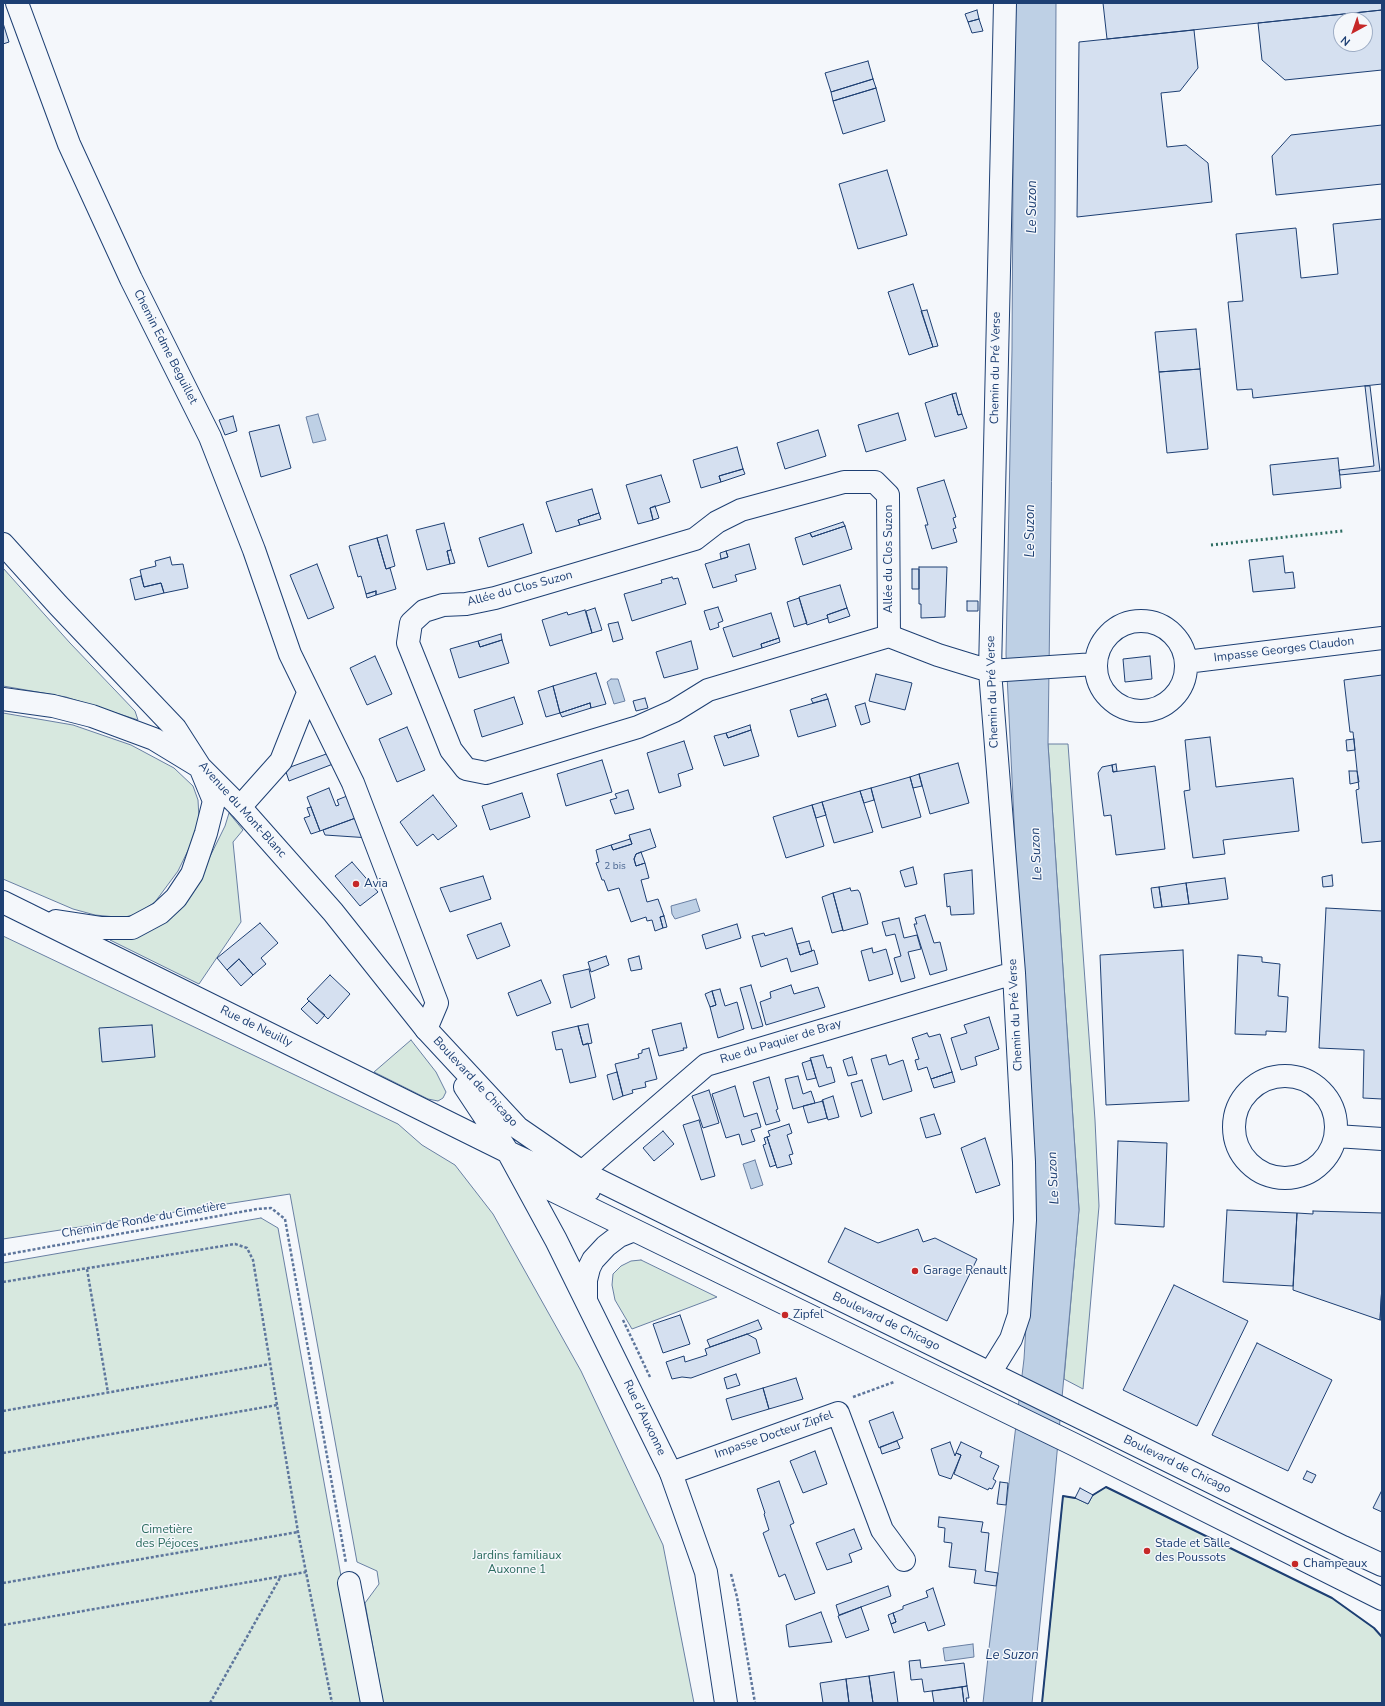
<!DOCTYPE html>
<html>
<head>
<meta charset="utf-8">
<style>
  body { margin:0 }
  #map { position:relative; width:1385px; height:1706px; overflow:hidden; background:#f4f7fb; font-family:"Nunito Sans",sans-serif }
  canvas { display:block }
  .frame { position:absolute; inset:0; border:4px solid #1d3f73; pointer-events:none }
  .north { position:absolute; left:1333px; top:12px; width:40px; height:40px; box-sizing:border-box; background:#f4f7fb; border:1px solid #9eadc5; border-radius:50%; rotate:220deg; font-size:11px; font-weight:700; line-height:16px; text-align:center; color:#1d3f73 }
  .north::after { content:''; display:block; margin:auto; width:14px; height:18px; background:#c62828; clip-path:polygon(50% 0,100% 100%,50% 72%,0 100%) }
</style>
</head>
<body>
<div id="map">
<canvas width="1385" height="1706"></canvas>
<div class="frame"></div>
<div class="north">N</div>
</div>
<script>
const context = document.querySelector('canvas').getContext('2d');
context.lineJoin = 'round';
function paint(path, color) { context.fillStyle = color; context.fill(path, 'evenodd'); }
const shape = rows => new Path2D(rows.map(r => 'M' + r).join(''));
function stroke(path, color, width, dash) { context.strokeStyle = color; context.lineWidth = width; context.lineCap = dash ? 'butt' : 'round'; context.setLineDash(dash || []); context.stroke(path); }
function label(font, color, halo, rows, align = 'center') {
  context.font = font + ' "Nunito Sans",sans-serif'; context.lineWidth = 3; context.setLineDash([]); context.textBaseline = 'middle'; context.strokeStyle = halo; context.fillStyle = color; for (const [text, x, y, turn = 0] of rows) {
    context.save(); context.translate(x, y); context.rotate((+turn || 0) * Math.PI / 180); context.textAlign = isNaN(turn) ? turn : align; if (halo) context.strokeText(text, 0, 0); context.fillText(text, 0, 0); context.restore();
  }
}
const green = shape([
  [3,568,70,643,135,711,138,720,66,697,3,686,3,568],
  [3,713,73,725,131,745,174,768,193,786,198,800,199,818,196,834,178,871,155,902,137,914,125,917,116,917,95,915,73,909,3,879,3,713],
  [1048,744,1068,744,1095,1120,1099,1206,1083,1389,1064,1379,1079,1209,1048,744],
  [229,813,243,830,233,842,241,922,199,984,110,940,131,936,198,881,225,826,229,813],
  [3,936,398,1124,422,1145,455,1165,493,1214,581,1371,663,1545,694,1703,383,1703,365,1603,379,1584,377,1571,357,1562,290,1194,3,1239,3,936],
  [411,1040,436,1072,446,1092,443,1098,438,1101,428,1099,374,1072,411,1040],
  [261,1218,278,1228,364,1703,3,1703,3,1263,261,1218],
  [641,1260,717,1297,632,1329,615,1300,612,1285,613,1274,621,1266,631,1261,641,1260],
  [1106,1487,1332,1598,1374,1628,1382,1637,1382,1703,1042,1703,1063,1496,1075,1498,1088,1504,1093,1495,1106,1487]
]);
paint(green, '#d7e8df');
stroke(green, '#687fa3', 1);
const water = shape([
  [1014,3,1056,3,1055,219,1048,744,1079,1210,1055,1475,1032,1703,983,1703,989,1648,1024,1359,1031,1243,1032,1193,1006,654,1012,350,1014,3],
  [318,414,326,440,313,443,306,417,318,414],
  [611,679,618,679,625,701,614,704,607,682,611,679],
  [696,899,700,911,675,919,672,914,671,906,696,899],
  [755,1160,763,1185,751,1189,743,1164,755,1160],
  [973,1644,974,1657,945,1661,943,1648,973,1644]
]);
paint(water, '#bed0e5');
stroke(water, '#687fa3', 1);
const building = shape([
  [1103,3,1382,3,1382,10,1107,39,1103,3],
  [977,10,979,19,968,22,965,14,977,10],
  [1382,10,1382,70,1285,80,1262,60,1258,23,1382,10],
  [1341,20,1365,20,1365,44,1341,44,1341,20],
  [979,19,983,31,972,33,968,22,979,19],
  [3,23,9,42,3,44,3,23],
  [1194,30,1198,68,1180,91,1161,93,1167,147,1186,145,1208,163,1212,202,1077,217,1079,42,1194,30],
  [868,61,873,79,831,92,825,73,868,61],
  [873,79,876,88,833,101,831,92,873,79],
  [876,88,885,121,843,134,833,101,876,88],
  [1382,125,1382,184,1276,195,1272,156,1291,135,1382,125],
  [887,170,907,235,858,249,839,184,887,170],
  [1382,219,1382,384,1253,398,1252,389,1237,390,1228,302,1243,301,1236,234,1296,228,1301,278,1338,274,1333,224,1382,219],
  [913,284,933,347,909,355,888,292,913,284],
  [927,310,938,346,933,347,921,311,927,310],
  [1196,329,1200,369,1159,372,1155,332,1196,329],
  [1200,369,1208,449,1167,453,1159,372,1200,369],
  [1365,386,1370,386,1380,471,1340,475,1339,470,1374,466,1365,386],
  [956,393,962,414,958,415,952,394,956,393],
  [952,394,958,415,962,414,967,428,935,437,925,403,952,394],
  [898,413,906,440,866,452,858,425,898,413],
  [233,416,237,431,225,435,219,420,233,416],
  [279,425,291,468,261,477,249,432,279,425],
  [818,430,826,456,785,469,777,443,818,430],
  [737,447,743,469,719,476,721,482,701,488,693,460,737,447],
  [1338,458,1341,488,1273,495,1270,465,1338,458],
  [743,469,745,474,721,482,719,476,743,469],
  [661,475,670,502,650,508,653,520,638,524,626,485,661,475],
  [944,480,956,517,953,518,956,528,953,529,957,542,932,549,925,525,928,525,917,488,944,480],
  [592,489,599,513,578,520,580,525,556,532,546,502,592,489],
  [655,506,659,518,653,520,650,508,655,506],
  [599,513,601,519,580,525,578,520,599,513],
  [843,522,845,526,812,537,810,533,843,522],
  [444,523,451,550,447,551,450,564,427,570,416,530,444,523],
  [523,524,532,553,488,567,479,538,523,524],
  [845,526,852,549,803,565,795,538,810,533,812,537,845,526],
  [387,535,395,566,386,569,377,538,387,535],
  [377,538,386,569,390,568,396,589,376,595,376,591,366,594,361,576,358,577,349,546,377,538],
  [749,544,756,569,735,575,737,581,713,588,705,564,728,557,726,551,749,544],
  [451,550,455,563,450,564,447,551,451,550],
  [726,551,728,557,721,559,720,553,726,551],
  [1283,556,1285,573,1293,572,1295,588,1253,592,1249,560,1283,556],
  [170,557,172,565,183,564,188,588,164,593,161,583,144,587,140,570,156,566,155,561,170,557],
  [317,564,334,608,308,619,290,575,317,564],
  [919,567,947,567,945,617,921,618,921,604,919,604,919,567],
  [912,569,919,569,919,589,912,589,912,569],
  [141,576,144,587,161,583,164,593,135,600,130,579,141,576],
  [672,577,673,579,678,578,686,604,632,621,624,594,662,583,661,580,672,577],
  [840,585,847,608,827,615,828,618,807,625,799,597,840,585],
  [376,591,376,595,367,598,366,594,376,591],
  [799,598,807,623,794,627,787,602,799,598],
  [967,601,978,601,978,611,967,611,967,601],
  [718,607,723,621,718,623,719,627,710,630,704,611,718,607],
  [595,608,602,630,592,633,586,611,595,608],
  [847,608,850,616,829,623,827,615,847,608],
  [585,610,592,633,550,646,542,620,567,612,568,615,585,610],
  [771,613,779,638,761,644,762,648,733,657,723,628,771,613],
  [618,622,623,639,613,642,608,624,618,622],
  [501,634,502,640,480,647,478,641,501,634],
  [779,638,780,642,762,648,761,644,779,638],
  [502,640,509,663,459,678,450,649,478,641,480,647,502,640],
  [691,641,698,669,664,678,656,652,691,641],
  [375,656,392,694,367,705,350,668,375,656],
  [1150,656,1152,679,1125,682,1123,659,1150,656],
  [596,673,606,704,591,708,590,703,560,713,553,686,596,673],
  [876,674,912,683,905,710,869,701,876,674],
  [1382,675,1382,841,1362,843,1356,790,1359,789,1353,732,1350,732,1344,680,1382,675],
  [553,686,560,713,546,717,538,691,553,686],
  [826,694,828,699,813,703,811,699,826,694],
  [514,697,523,724,482,737,474,710,514,697],
  [645,698,648,708,636,711,633,701,645,698],
  [828,699,836,726,798,737,790,710,828,699],
  [590,703,591,708,562,717,560,713,590,703],
  [865,703,870,722,861,725,855,706,865,703],
  [750,725,751,730,728,738,726,733,750,725],
  [407,727,425,770,397,782,379,739,407,727],
  [751,730,759,756,724,766,714,736,726,733,728,738,751,730],
  [1210,737,1216,787,1293,778,1299,831,1223,840,1225,854,1193,858,1184,791,1190,790,1185,740,1210,737],
  [1354,739,1355,750,1347,751,1346,740,1354,739],
  [684,741,693,769,678,774,681,786,659,793,647,753,684,741],
  [329,753,333,764,289,781,285,769,329,753],
  [602,760,612,792,566,806,557,774,602,760],
  [958,763,969,803,930,814,919,774,958,763],
  [1116,764,1117,771,1113,772,1112,765,1116,764],
  [1112,765,1113,772,1155,766,1165,849,1116,855,1111,815,1104,816,1098,773,1102,767,1112,765],
  [1349,771,1357,771,1359,782,1350,784,1349,771],
  [919,774,922,786,913,788,910,777,919,774],
  [910,777,921,817,882,828,871,788,910,777],
  [329,788,336,806,339,805,337,800,352,794,361,816,320,831,307,797,329,788],
  [871,788,874,800,864,803,860,791,871,788],
  [628,790,634,809,615,814,610,800,617,798,615,794,628,790],
  [860,791,873,832,834,843,822,802,860,791],
  [522,793,530,817,490,830,482,806,522,793],
  [433,795,457,826,438,840,433,834,417,846,400,822,433,795],
  [822,802,826,815,816,818,812,805,822,802],
  [812,805,824,846,786,858,773,817,812,805],
  [311,807,320,831,311,834,304,818,310,816,307,808,311,807],
  [361,816,370,838,325,835,323,830,361,816],
  [650,829,656,847,636,854,634,859,636,866,645,863,649,878,641,880,647,902,658,899,664,916,660,917,663,928,655,931,652,920,647,921,646,917,631,922,619,888,608,891,604,880,602,880,596,863,599,862,596,850,611,845,613,850,632,844,629,835,650,829],
  [630,839,632,844,613,850,611,845,630,839],
  [641,852,645,863,636,866,634,859,636,854,641,852],
  [352,862,378,892,360,906,335,876,352,862],
  [913,867,917,884,905,887,900,871,913,867],
  [972,870,974,914,951,915,950,906,947,907,944,874,972,870],
  [1332,875,1333,886,1323,887,1322,877,1332,875],
  [483,876,491,899,450,912,440,888,483,876],
  [1225,878,1228,899,1189,904,1186,883,1225,878],
  [1186,883,1189,904,1162,907,1159,887,1186,883],
  [1159,887,1162,907,1154,908,1151,888,1159,887],
  [850,888,851,891,858,890,860,893,868,924,843,931,833,893,850,888],
  [833,893,843,930,832,933,822,897,833,893],
  [1326,908,1382,911,1382,1099,1363,1098,1364,1050,1319,1048,1326,908],
  [925,915,934,943,940,942,947,970,930,975,914,924,917,924,915,918,925,915],
  [664,916,667,927,663,928,660,917,664,916],
  [899,918,904,938,917,935,921,949,908,952,915,978,901,982,894,958,901,956,895,934,886,936,882,922,899,918],
  [260,923,278,943,261,958,266,964,253,975,239,959,227,970,217,958,260,923],
  [501,923,510,946,477,959,467,935,501,923],
  [737,924,741,938,706,949,702,935,737,924],
  [792,928,800,955,814,950,818,964,791,972,787,958,761,967,752,936,764,933,765,936,792,928],
  [809,941,812,951,800,955,797,944,809,941],
  [872,948,873,953,886,949,893,974,869,981,861,951,872,948],
  [1183,950,1189,1101,1106,1105,1100,955,1183,950],
  [1238,955,1262,957,1262,962,1280,964,1278,996,1288,997,1286,1032,1266,1031,1266,1035,1235,1034,1238,955],
  [606,956,609,965,591,972,588,962,606,956],
  [639,956,642,969,631,971,628,959,639,956],
  [239,959,253,975,241,986,227,970,239,959],
  [589,969,595,998,571,1008,563,975,589,969],
  [330,975,350,994,328,1019,307,999,330,975],
  [541,980,551,1003,517,1016,508,993,541,980],
  [751,985,763,1026,752,1029,740,988,751,985],
  [791,985,794,994,818,987,825,1007,766,1025,760,1002,771,998,770,992,791,985],
  [720,989,725,1006,737,1002,744,1029,718,1038,710,1007,716,1005,712,991,720,989],
  [712,991,716,1005,710,1007,705,994,712,991],
  [309,1001,325,1015,317,1024,301,1009,309,1001],
  [989,1017,999,1049,975,1057,977,1065,961,1070,951,1038,967,1033,964,1025,989,1017],
  [681,1023,687,1048,683,1048,684,1050,659,1056,652,1030,681,1023],
  [588,1024,592,1043,583,1045,578,1026,588,1024],
  [152,1025,155,1057,102,1062,99,1028,152,1025],
  [578,1026,583,1045,588,1043,596,1077,570,1083,562,1049,556,1050,552,1032,578,1026],
  [927,1033,929,1037,940,1034,952,1072,931,1079,927,1067,918,1070,915,1060,919,1059,912,1038,927,1033],
  [649,1048,657,1079,645,1082,646,1087,632,1090,633,1093,623,1096,615,1064,639,1058,638,1054,642,1053,642,1050,649,1048],
  [823,1055,827,1068,831,1067,835,1082,819,1087,810,1058,823,1055],
  [886,1055,889,1065,903,1060,912,1091,883,1100,871,1059,886,1055],
  [852,1057,857,1074,848,1076,843,1060,852,1057],
  [811,1060,816,1078,807,1080,802,1063,811,1060],
  [617,1072,623,1096,613,1100,607,1075,617,1072],
  [952,1072,955,1082,934,1088,931,1079,952,1072],
  [798,1076,803,1094,811,1091,815,1103,793,1109,785,1079,798,1076],
  [769,1077,778,1109,776,1110,780,1121,766,1125,753,1082,769,1077],
  [862,1080,872,1113,861,1117,851,1083,862,1080],
  [735,1086,744,1117,757,1113,761,1127,751,1130,755,1141,742,1145,739,1134,726,1138,712,1094,735,1086],
  [709,1090,719,1123,703,1128,692,1096,709,1090],
  [833,1096,839,1117,828,1120,822,1100,833,1096],
  [823,1101,827,1118,808,1123,803,1106,823,1101],
  [934,1114,941,1134,926,1138,920,1118,934,1114],
  [699,1120,715,1176,701,1180,683,1125,699,1120],
  [789,1124,792,1133,787,1135,793,1154,789,1155,792,1164,777,1168,767,1137,770,1136,768,1131,789,1124],
  [663,1131,674,1144,654,1161,643,1148,663,1131],
  [767,1137,776,1165,770,1167,763,1145,766,1144,764,1138,767,1137],
  [985,1138,1000,1185,976,1193,961,1148,985,1138],
  [1118,1141,1167,1143,1164,1227,1115,1224,1118,1141],
  [1227,1210,1297,1213,1293,1286,1223,1282,1227,1210],
  [1313,1211,1382,1213,1382,1285,1380,1320,1293,1290,1297,1213,1313,1214,1313,1211],
  [845,1228,878,1243,918,1229,923,1242,935,1238,977,1259,947,1321,828,1262,845,1228],
  [1174,1285,1248,1321,1197,1426,1123,1390,1174,1285],
  [1382,1285,1382,1320,1380,1320,1382,1285],
  [680,1315,690,1344,663,1353,653,1324,680,1315],
  [758,1320,762,1329,710,1347,707,1340,758,1320],
  [747,1334,756,1339,760,1353,691,1378,682,1377,672,1379,666,1362,684,1356,685,1362,707,1355,705,1349,747,1334],
  [1257,1343,1332,1380,1288,1471,1212,1435,1257,1343],
  [736,1374,740,1385,727,1389,724,1378,736,1374],
  [796,1378,803,1399,769,1409,763,1388,796,1378],
  [763,1388,769,1409,732,1420,726,1399,763,1388],
  [893,1412,903,1438,879,1448,869,1421,893,1412],
  [897,1441,900,1448,882,1454,880,1447,897,1441],
  [950,1442,955,1456,956,1453,961,1455,951,1479,939,1475,931,1449,950,1442],
  [961,1442,982,1452,980,1457,999,1466,993,1479,996,1481,992,1489,989,1488,988,1490,954,1474,961,1455,956,1453,961,1442],
  [815,1451,827,1484,803,1493,790,1461,815,1451],
  [1307,1471,1316,1475,1312,1483,1303,1479,1307,1471],
  [779,1481,794,1523,790,1525,815,1593,795,1600,785,1574,779,1577,763,1533,769,1530,764,1514,765,1513,757,1489,779,1481],
  [1000,1482,1008,1483,1006,1505,997,1504,1000,1482],
  [1080,1488,1093,1495,1088,1504,1075,1498,1080,1488],
  [1382,1490,1382,1512,1373,1508,1382,1490],
  [939,1517,983,1522,981,1532,989,1533,985,1571,998,1573,996,1586,974,1583,976,1570,949,1567,952,1543,944,1542,945,1528,938,1527,939,1517],
  [854,1529,862,1549,849,1554,852,1562,827,1570,816,1543,854,1529],
  [888,1586,891,1596,839,1615,836,1605,888,1586],
  [933,1588,945,1625,928,1631,925,1622,894,1633,891,1624,896,1622,893,1613,903,1609,903,1606,928,1597,926,1591,933,1588],
  [861,1607,869,1630,846,1638,838,1616,861,1607],
  [821,1612,832,1642,789,1647,786,1625,821,1612],
  [893,1613,896,1622,891,1624,888,1615,893,1613],
  [920,1660,921,1668,964,1663,967,1686,924,1692,922,1679,911,1680,909,1661,920,1660],
  [894,1672,898,1703,873,1703,869,1676,894,1672],
  [869,1676,873,1703,849,1703,846,1679,869,1676],
  [846,1679,849,1703,823,1703,820,1683,846,1679],
  [967,1686,969,1698,966,1698,967,1703,964,1703,962,1687,967,1686],
  [962,1687,964,1703,934,1703,932,1691,962,1687]
]);
paint(building, '#d5e0f0');
stroke(building, '#1d3f73', 1);
const minor = shape([
  [17,3,69,144,131,279,210,437,254,550,290,654,353,783,437,1003,426,1029],
  '1096 666a45 45 0 1 1 90 0a45 45 0 1 1-90 0Z',
  [889,636,888,495,875,482,844,482,741,510,717,522,695,539,495,598,466,604,443,605,424,611,411,623,408,643,451,750,466,769,486,773,638,727,674,711,708,690,889,636,938,655,990,671,1095,664],
  [1186,662,1382,638],
  [240,807,281,761,308,693],
  '1234 1127a51 51 0 1 1 102 0a51 51 0 1 1-102 0Z',
  [1336,1136,1382,1139],
  [582,1172,706,1065,1014,973],
  [990,1373,1011,1339,1019,1315,1025,1220,1024,1162,1014,973,990,671,1005,3],
  [671,1473,838,1413,882,1530,904,1560],
  [349,1583,372,1703]
]);
const major = shape([
  [3,544,58,605,175,728,200,767,240,807,333,912,426,1029,518,1128,582,1172,1343,1547,1382,1565],
  [3,699,53,706,92,716,154,739,200,767,214,801,206,833,192,874,176,898,160,913,132,928,102,928,56,921],
  [3,902,508,1152,589,1190],
  [465,1087,508,1152,556,1240,671,1473,706,1572,726,1703],
  [508,1152,552,1190,1073,1444,1382,1599],
  [586,1299,586,1280,589,1268,593,1260,606,1246,619,1236,634,1230]
]);
stroke(minor, '#1d3f73', 24);
stroke(major, '#1d3f73', 24);
stroke(shape([
  [3,1255,257,1209,271,1208,285,1219,346,1563],
  [87,1269,108,1393],
  [3,1282,235,1244,247,1248,253,1260,298,1532,332,1703],
  [623,1320,650,1377],
  [853,1397,894,1382],
  [3,1411,270,1364],
  [3,1453,277,1405],
  [731,1574,737,1597,755,1703],
  [3,1583,298,1532],
  [3,1625,306,1572],
  [210,1703,281,1576]
]), '#5e769c', 2.5, [3, 2]);
stroke(minor, '#f4f7fb', 22);
stroke(major, '#f4f7fb', 22);
stroke(shape([
  [1211,545,1343,531]
]), '#2c6c60', 3, [2, 3]);
stroke(shape([
  [1093,1495,1106,1487,1332,1598,1374,1628,1382,1637],
  [1042,1703,1063,1496,1075,1498]
]), '#1d3f73', 2);
for (const [x, y, r, color] of [
  [356,884,4,"#c62828"],
  [915,1271,4,"#c62828"],
  [785,1315,4,"#c62828"],
  [1147,1551,4,"#c62828"],
  [1295,1564,4,"#c62828"]
]) { const dot = new Path2D(); dot.arc(x, y, r, 0, 2 * Math.PI); context.fillStyle = color; context.fill(dot); stroke(dot, '#f4f7fb', 1.5); }
label('10px', '#4b6792', null, [
  ["2 bis",615,867]
]);
label('12px', '#1d3f73', '#f4f7fb', [
  ["Chemin Edme Beguillet",165,347,63],
  ["Chemin du Pré Verse",996,368,-89],
  ["Allée du Clos Suzon",889,559,-90],
  ["Allée du Clos Suzon",520,589,-15],
  ["Impasse Georges Claudon",1284,650,-7],
  ["Chemin du Pré Verse",993,692,-92],
  ["Avenue du Mont-Blanc",242,810,48],
  ["Chemin du Pré Verse",1016,1015,-93],
  ["Rue de Neuilly",256,1027,26],
  ["Rue du Paquier de Bray",781,1042,-17],
  ["Boulevard de Chicago",475,1082,47],
  ["Chemin de Ronde du Cimetière",144,1220,-10],
  ["Boulevard de Chicago",886,1322,26],
  ["Rue d'Auxonne",644,1418,64],
  ["Impasse Docteur Zipfel",774,1435,-19],
  ["Boulevard de Chicago",1177,1465,26]
]);
label('12px', '#1d3f73', '#f4f7fb', [
  ["Avia",364,884],
  ["Garage Renault",923,1271],
  ["Zipfel",793,1315],
  ["Stade et Salle",1155,1544],
  ["des Poussots",1155,1558],
  ["Champeaux",1303,1564]
], 'left');
label('12px', '#2c6c60', '#f4f7fb', [
  ["Cimetière",167,1530],
  ["des Péjoces",167,1544],
  ["Jardins familiaux",517,1556],
  ["Auxonne 1",517,1570]
]);
label('italic 13px', '#1d3f73', '#f4f7fb', [
  ["Le Suzon",1033,207,-90],
  ["Le Suzon",1031,531,-90],
  ["Le Suzon",1037,854,-93],
  ["Le Suzon",1054,1178,-93],
  ["Le Suzon",1012,1656]
]);
</script>
</body>
</html>
